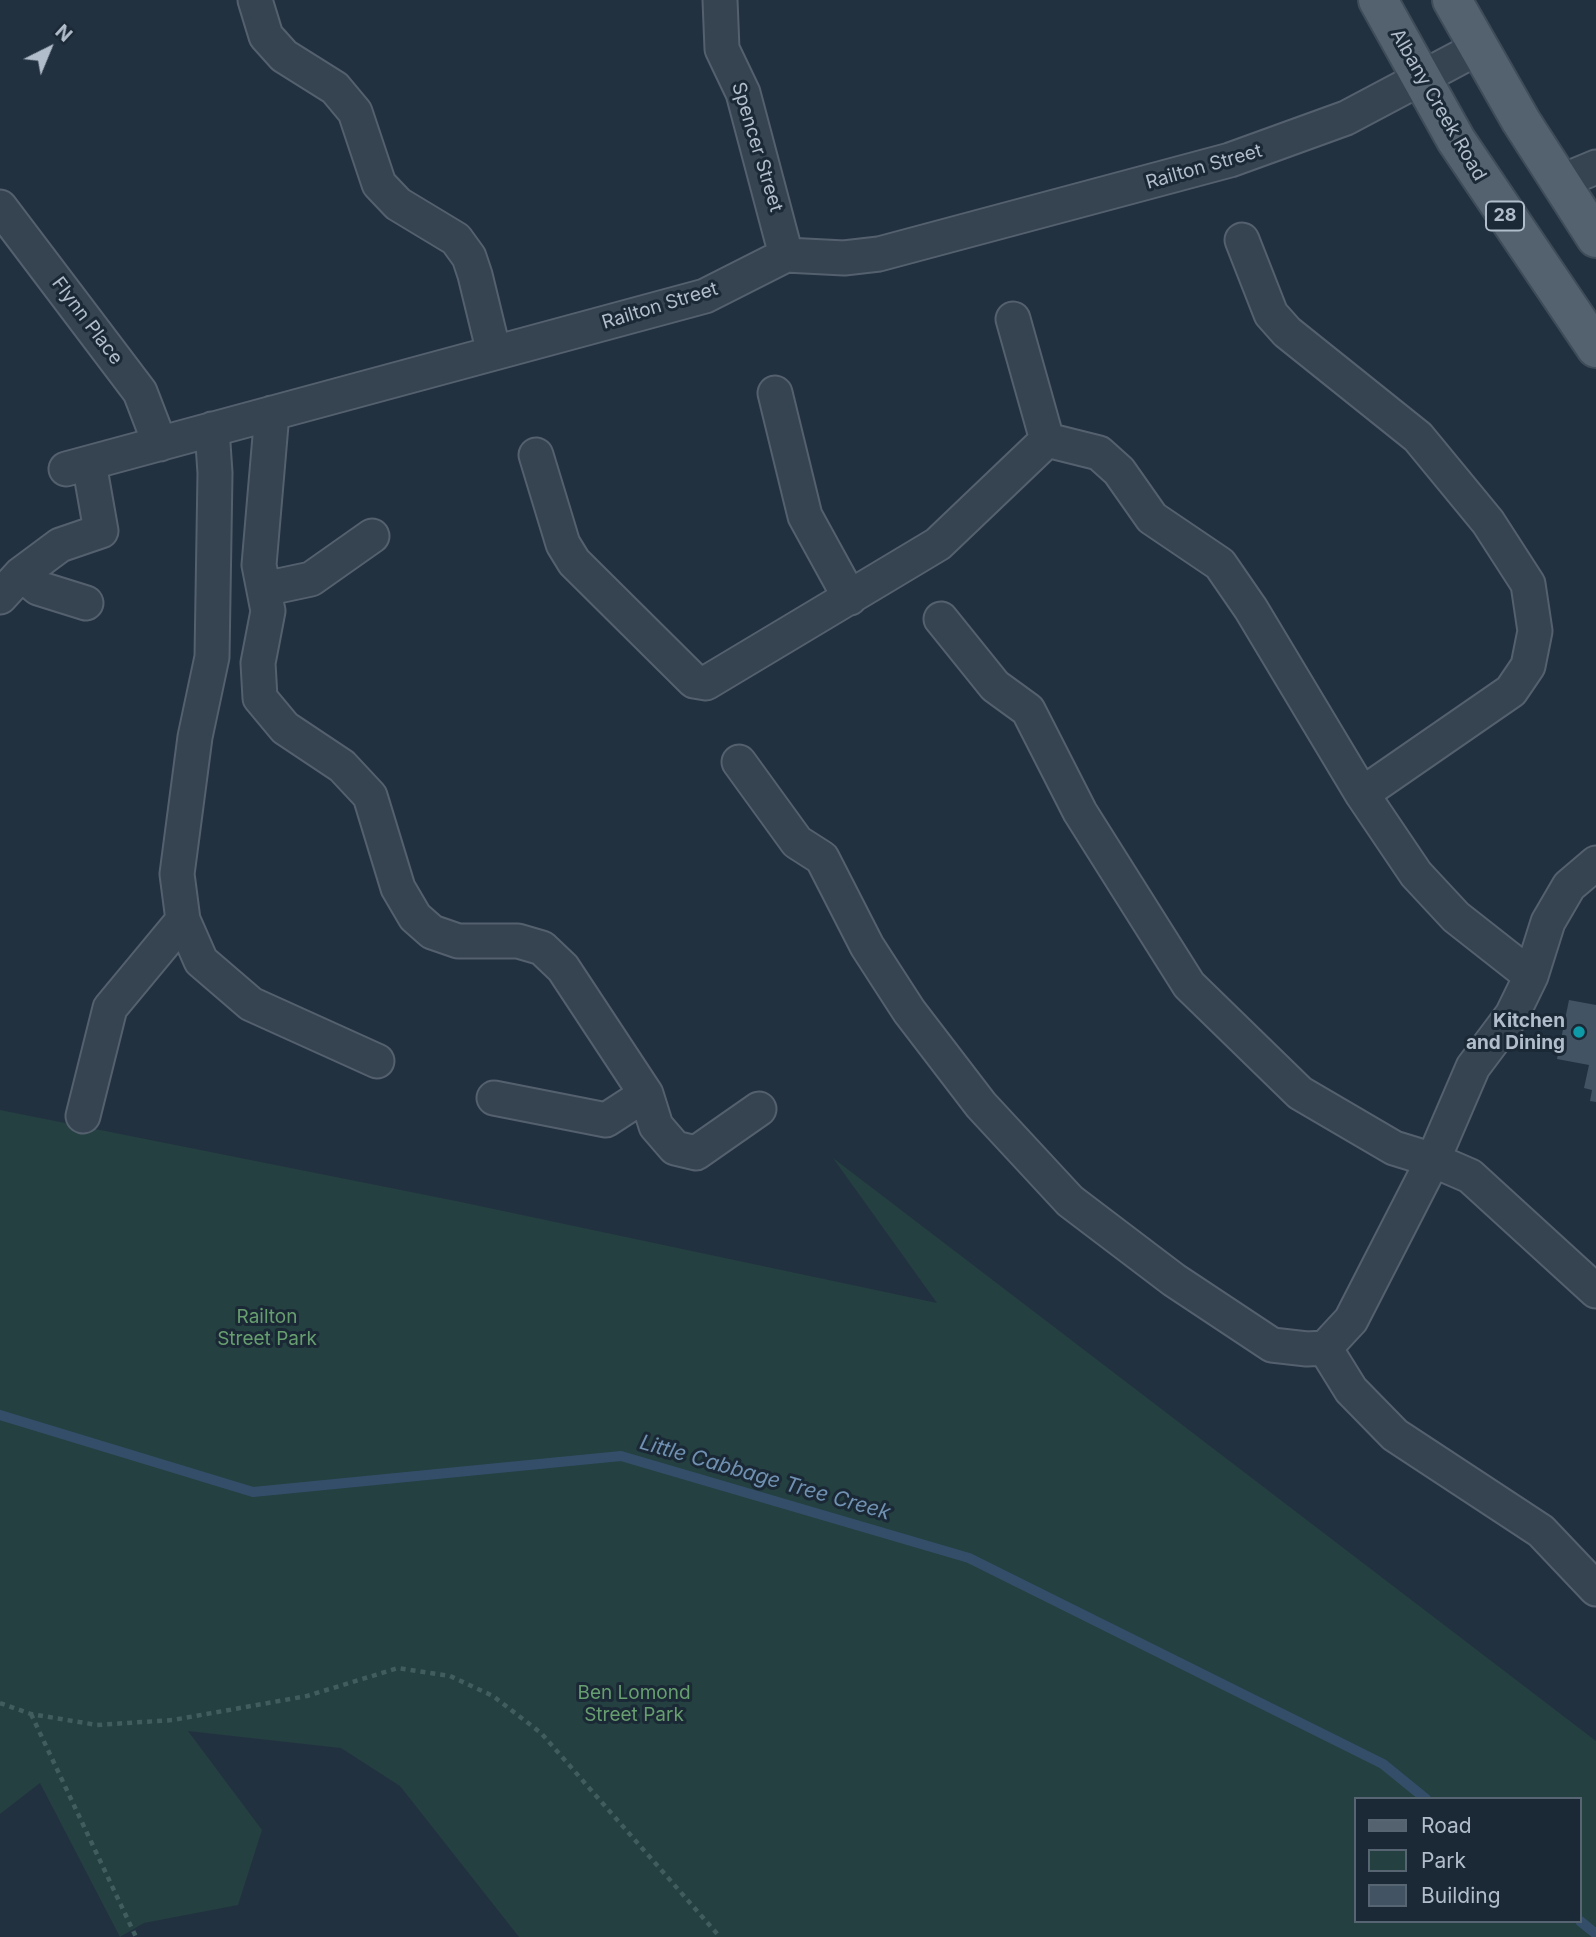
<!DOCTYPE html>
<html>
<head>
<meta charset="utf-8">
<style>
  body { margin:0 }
  #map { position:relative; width:1596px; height:1937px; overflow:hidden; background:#223140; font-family:Inter,sans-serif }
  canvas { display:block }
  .legend { position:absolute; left:1354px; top:1797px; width:228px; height:126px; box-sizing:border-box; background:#1b2835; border:2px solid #576471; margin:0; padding:9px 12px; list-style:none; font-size:21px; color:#b2bdcb }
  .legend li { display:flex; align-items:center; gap:14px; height:35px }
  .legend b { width:35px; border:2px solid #576471 }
  .north { position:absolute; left:14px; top:14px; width:70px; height:70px; -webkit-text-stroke:5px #1b2835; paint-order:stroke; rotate:43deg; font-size:19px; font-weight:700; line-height:28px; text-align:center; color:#b2bdcb }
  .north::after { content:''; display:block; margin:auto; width:24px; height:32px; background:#b2bdcb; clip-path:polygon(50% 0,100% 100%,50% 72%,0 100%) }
</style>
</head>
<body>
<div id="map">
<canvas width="1596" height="1937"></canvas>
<ul class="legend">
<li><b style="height:9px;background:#546270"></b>Road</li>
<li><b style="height:19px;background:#244041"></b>Park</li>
<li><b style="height:19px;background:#425364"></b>Building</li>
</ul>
<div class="north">N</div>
</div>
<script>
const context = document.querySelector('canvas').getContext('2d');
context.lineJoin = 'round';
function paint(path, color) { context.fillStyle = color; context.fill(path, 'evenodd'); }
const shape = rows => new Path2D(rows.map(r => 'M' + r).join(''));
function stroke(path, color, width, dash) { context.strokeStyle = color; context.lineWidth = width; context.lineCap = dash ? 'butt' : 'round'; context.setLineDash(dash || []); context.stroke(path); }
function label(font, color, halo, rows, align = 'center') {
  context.font = font + ' Inter,sans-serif'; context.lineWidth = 6; context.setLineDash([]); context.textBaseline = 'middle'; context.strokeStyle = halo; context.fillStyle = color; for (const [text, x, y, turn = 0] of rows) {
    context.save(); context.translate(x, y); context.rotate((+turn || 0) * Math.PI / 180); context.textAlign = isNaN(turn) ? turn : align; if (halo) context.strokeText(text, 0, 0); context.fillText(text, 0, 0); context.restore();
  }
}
paint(shape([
  [0,1110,456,1201,937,1303,833,1158,1596,1741,1596,1937,519,1937,400,1786,341,1748,188,1731,262,1830,238,1905,144,1923,120,1937,40,1783,0,1814],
  [1356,1799,1580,1799,1580,1921,1356,1921]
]), '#244041');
stroke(shape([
  [0,1415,253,1492,621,1456,969,1558,1383,1764,1426,1799],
  [1580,1921,1596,1934]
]), '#344e69', 10);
paint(shape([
  [1569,1000,1596,1005,1596,1102,1590,1101,1592,1090,1584,1088,1589,1065,1557,1059]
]), '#425364');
const minor = shape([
  [255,0,266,36,284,56,335,88,355,112,379,184,398,204,456,239,469,257,475,275,494,353],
  [720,0,722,49,743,93,786,255],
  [1560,182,1596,167],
  [0,207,140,392,160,444],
  [1242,240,1271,314,1287,332,1418,437,1488,522,1528,584,1535,631,1528,666,1511,691,1362,794],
  [1013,319,1047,440,1099,453,1119,471,1152,518,1220,564,1251,609,1362,794,1416,874,1456,917,1531,976],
  [775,393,805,516,850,598],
  [272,413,259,565,268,611,258,663,260,698,285,728,342,766,370,796,398,888,415,917,432,932,458,941,518,941,542,948,563,968,646,1094,656,1126,675,1148,696,1153,759,1109],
  [212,429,215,473,212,657,195,737,177,874,183,920,201,961,251,1004,377,1061],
  [536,455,563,544,574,562,694,681,706,683,938,544,1047,440],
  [66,469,705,296,786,255,844,258,879,254,1230,160,1346,118,1478,48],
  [21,574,38,588,86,603],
  [264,589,311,579,372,536],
  [0,597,21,574,60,545,101,531,89,463],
  [941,619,995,686,1028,710,1080,812,1189,985,1300,1093,1394,1148,1433,1160,1470,1176,1596,1291],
  [739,762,797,842,822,858,867,946,909,1011,981,1105,1070,1201,1174,1280,1272,1345,1307,1349,1325,1348,1351,1390,1395,1435,1541,1531,1596,1589],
  [494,1098,606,1120,646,1094],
  [83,1116,110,1008,183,920],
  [1325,1348,1351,1320,1433,1160,1473,1067,1512,1015,1531,976,1548,922,1569,886,1596,863]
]);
const primary = shape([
  [1378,0,1456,140,1596,348],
  [1452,0,1521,121,1596,238]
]);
stroke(minor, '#54606e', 37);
stroke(primary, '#3f4c59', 42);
stroke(shape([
  [0,1703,31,1714,97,1725,173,1720,307,1696,398,1668,450,1676,493,1696,541,1733,720,1937],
  [31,1714,136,1937]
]), '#425d5e', 4.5, [5, 5]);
stroke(minor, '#364350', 33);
stroke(primary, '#546270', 38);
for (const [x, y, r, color] of [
  [1579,1032,7,"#0f9aa8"]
]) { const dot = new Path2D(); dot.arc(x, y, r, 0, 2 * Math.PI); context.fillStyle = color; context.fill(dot); stroke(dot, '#1b2835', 2.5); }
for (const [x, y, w] of [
  [1505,216,38]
]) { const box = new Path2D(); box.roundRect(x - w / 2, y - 14.5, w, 29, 5); context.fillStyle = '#1b2835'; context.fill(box); stroke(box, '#b2bdcb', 2); }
label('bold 18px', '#b2bdcb', null, [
  ["28",1505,216]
]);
label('19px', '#b2bdcb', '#1b2835', [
  ["Albany Creek Road",1438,105,60],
  ["Spencer Street",757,147,73],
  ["Railton Street",1204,167,-16],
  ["Railton Street",660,306,-17],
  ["Flynn Place",87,321,53]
]);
label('bold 19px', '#b2bdcb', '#1b2835', [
  ["Kitchen",1565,1021],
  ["and Dining",1565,1043]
], 'right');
label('19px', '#679e6f', '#1b2835', [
  ["Railton",267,1317],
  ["Street Park",267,1339],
  ["Ben Lomond",634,1693],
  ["Street Park",634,1715]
]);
label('italic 21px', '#7091b1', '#1b2835', [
  ["Little Cabbage Tree Creek",765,1478,16]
]);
</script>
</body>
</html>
